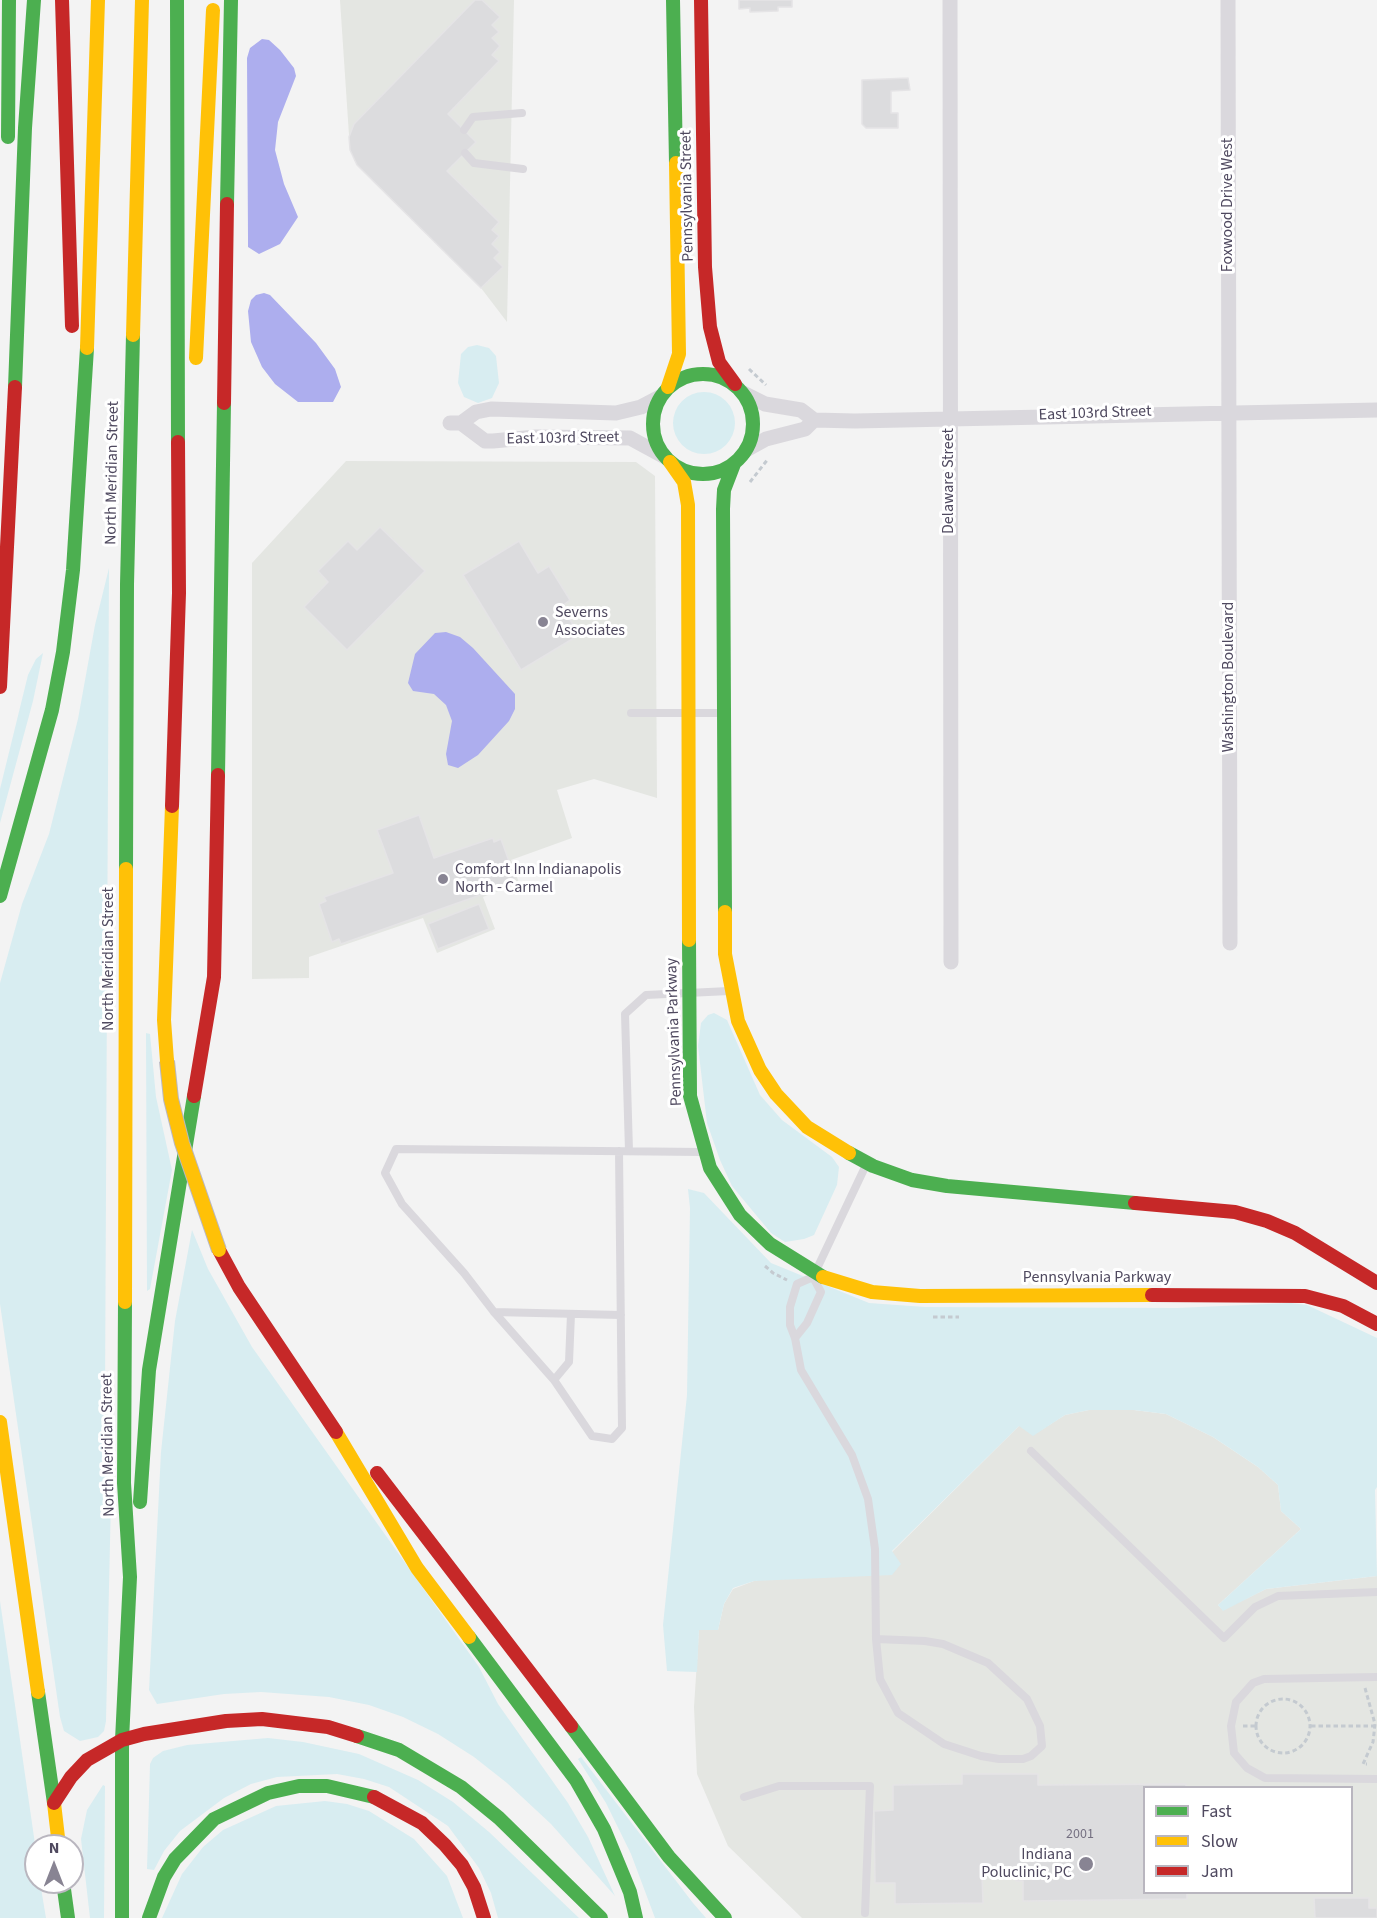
<!DOCTYPE html>
<html>
<head>
<meta charset="utf-8">
<style>
  body { margin:0 }
  #map { position:relative; width:1377px; height:1918px; overflow:hidden; background:#f3f3f3; font-family:"Source Sans 3",sans-serif }
  canvas { display:block }
  .legend { position:absolute; left:1143px; top:1786px; width:210px; height:108px; box-sizing:border-box; background:#fff; border:2px solid #b9b6bf; margin:0; padding:8px 10px; list-style:none; font-size:18px; color:#4f495f }
  .legend li { display:flex; align-items:center; gap:12px; height:30px }
  .legend b { width:30px; border:2px solid #b9b6bf }
  .north { position:absolute; left:24px; top:1834px; width:60px; height:60px; box-sizing:border-box; background:#fff; border:2px solid #b9b6bf; border-radius:50%; rotate:0deg; font-size:16px; font-weight:700; line-height:24px; text-align:center; color:#4f495f }
  .north::after { content:''; display:block; margin:auto; width:21px; height:27px; background:#888493; clip-path:polygon(50% 0,100% 100%,50% 72%,0 100%) }
</style>
</head>
<body>
<div id="map">
<canvas width="1377" height="1918"></canvas>
<ul class="legend">
<li><b style="height:8px;background:#4caf50"></b>Fast</li>
<li><b style="height:8px;background:#ffc107"></b>Slow</li>
<li><b style="height:8px;background:#c62828"></b>Jam</li>
</ul>
<div class="north">N</div>
</div>
<script>
const context = document.querySelector('canvas').getContext('2d');
context.lineJoin = 'round';
function paint(path, color) { context.fillStyle = color; context.fill(path, 'evenodd'); }
const shape = rows => new Path2D(rows.map(r => 'M' + r).join(''));
function stroke(path, color, width, dash) { context.strokeStyle = color; context.lineWidth = width; context.lineCap = dash ? 'butt' : 'round'; context.setLineDash(dash || []); context.stroke(path); }
function label(font, color, halo, rows, align = 'center') {
  context.font = font + ' "Source Sans 3",sans-serif'; context.lineWidth = 6; context.setLineDash([]); context.textBaseline = 'middle'; context.strokeStyle = halo; context.fillStyle = color; for (const [text, x, y, turn = 0] of rows) {
    context.save(); context.translate(x, y); context.rotate((+turn || 0) * Math.PI / 180); context.textAlign = isNaN(turn) ? turn : align; if (halo) context.strokeText(text, 0, 0); context.fillText(text, 0, 0); context.restore();
  }
}
paint(shape([
  [340,0,514,0,507,322,481,288,357,165,350,150],
  [346,461,636,462,655,476,657,798,594,779,557,790,572,838,511,860,519,883,483,897,495,929,437,953,423,918,309,957,309,978,252,979,252,563],
  [1089,1410,1134,1410,1166,1414,1213,1437,1258,1467,1278,1485,1281,1511,1301,1529,1218,1605,1223,1610,1266,1589,1377,1576,1377,1918,802,1918,728,1846,697,1774,694,1707,699,1630,718,1630,724,1604,733,1589,754,1581,892,1552,1020,1425,1033,1435,1065,1415],
  [1144,1788,1352,1788,1352,1892,1144,1892]
]), '#e4e6e2');
paint(shape([
  [477,345,489,348,496,356,499,383,492,398,478,403,464,397,458,383,461,354,468,347],
  '673 423a31 31 0 1 1 62 0a31 31 0 1 1-62 0Z',
  [109,568,105,1395,111,1498,106,1721,104,1731,98,1737,80,1741,64,1731,60,1717,0,1304,0,983,22,904,49,834,78,719,95,625],
  [43,653,33,701,0,823,0,789,28,675,36,659],
  [714,1013,727,1020,760,1095,782,1120,832,1157,839,1167,837,1185,814,1235,804,1239,785,1242,771,1233,732,1186,720,1160,707,1123,698,1046,701,1023,708,1015],
  [146,1033,150,1034,156,1097,172,1170,150,1289,147,1291],
  [688,1189,704,1193,771,1263,869,1303,925,1307,1177,1308,1290,1303,1307,1305,1377,1338,1377,1487,1375,1490,1377,1576,1266,1589,1223,1611,1218,1605,1301,1529,1281,1511,1278,1485,1258,1467,1213,1437,1166,1414,1134,1410,1089,1410,1065,1415,1033,1436,1019,1426,892,1551,901,1564,892,1575,754,1581,733,1588,724,1604,718,1630,699,1630,697,1672,667,1671,663,1625,687,1395,690,1208],
  [192,1230,208,1269,252,1347,479,1667,498,1704,568,1803,588,1837,615,1896,551,1824,507,1783,474,1757,438,1734,403,1717,369,1705,329,1697,261,1692,224,1694,157,1704,149,1690,161,1452,175,1321],
  [0,1601,36,1851,36,1882,40,1882,46,1918,0,1918],
  [268,1738,303,1742,359,1754,418,1780,453,1802,489,1832,579,1918,498,1918,491,1893,479,1868,448,1826,389,1787,364,1779,337,1774,277,1777,251,1784,224,1798,180,1831,164,1851,154,1870,147,1869,150,1764,153,1758,163,1751,187,1745],
  [581,1757,693,1903,706,1918,655,1918,631,1854,606,1803,578,1759],
  [103,1785,105,1786,104,1918,90,1918,81,1839,87,1810],
  [325,1801,347,1804,369,1811,414,1839,447,1876,463,1918,162,1918,182,1874,203,1847,223,1830,276,1806]
]), '#d8edf1');
paint(shape([
  [262,39,269,40,280,50,294,68,296,76,278,122,275,150,284,184,298,217,280,244,259,254,248,247,248,238,247,58,250,48],
  [264,293,270,295,316,343,335,369,341,387,333,402,298,402,275,384,262,367,251,342,248,311,251,300,256,295],
  [446,632,460,637,473,648,515,694,515,709,509,721,478,755,458,768,448,765,446,754,452,721,446,705,434,694,413,691,408,683,415,654,435,633]
]), '#adaeee');
const building = shape([
  [475,0,482,0,500,17,492,25,499,32,492,38,500,46,492,55,499,61,448,114,476,142,447,171,499,222,492,230,499,236,492,244,500,252,494,258,503,267,481,288,357,165,350,150,349,137,354,124,475,0],
  [739,0,792,0,792,7,778,7,778,11,750,12,750,8,739,9,739,0],
  [908,78,910,90,891,91,891,113,898,113,898,128,866,128,862,124,862,80,908,78],
  [380,527,425,571,347,650,304,607,328,582,318,571,348,541,357,550,380,527],
  [519,541,538,573,549,566,570,600,562,606,579,635,521,670,463,575,519,541],
  [419,815,434,858,493,838,494,842,501,839,515,878,508,881,509,885,341,944,339,939,332,942,319,904,326,901,324,897,393,873,377,830,419,815],
  [479,904,489,929,438,949,428,924,479,904],
  [962,1774,1038,1774,1038,1785,1186,1784,1186,1788,1144,1788,1144,1892,1187,1892,1187,1899,1023,1901,1023,1881,1016,1881,1016,1875,982,1875,983,1903,895,1904,895,1883,875,1883,874,1811,893,1810,893,1785,962,1784,962,1774],
  [1314,1898,1369,1898,1369,1908,1377,1908,1377,1918,1315,1918,1314,1898]
]);
paint(building, '#dcdcde');
stroke(building, '#e5e4e6', 1.5);
stroke(shape([
  [749,369,766,385],
  [750,482,768,459],
  [765,1266,773,1273,787,1280],
  [933,1317,959,1317],
  [1365,1688,1375,1724,1373,1742,1363,1764,1367,1764],
  '1256 1726a27 27 0 1 1 54 0a27 27 0 1 1-54 0Z',
  [1243,1726,1256,1726],
  [1311,1726,1375,1726]
]), '#c4cad0', 3, [4.5, 3]);
stroke(shape([
  [464,130,473,117,522,113],
  [465,153,474,163,523,169],
  [631,713,722,713],
  [619,1151,622,1428,612,1439,592,1436,554,1380,494,1312,464,1273,402,1204,385,1173,396,1149,702,1152],
  [629,1151,625,1014,646,995,729,991],
  [866,1165,813,1277,797,1284,790,1307,790,1325,795,1338,801,1370,852,1455,868,1499,875,1549,876,1639,880,1679,898,1713,944,1744,981,1756,999,1759,1023,1759,1031,1756,1042,1746,1040,1726,1027,1699,988,1663,943,1644,925,1641,876,1639],
  [494,1312,621,1315],
  [795,1338,807,1323,821,1292,814,1279],
  [554,1380,569,1362,571,1314],
  [1031,1451,1224,1638,1255,1607,1278,1596,1377,1592],
  [1377,1677,1264,1679,1253,1683,1236,1702,1231,1726,1234,1753,1247,1768,1265,1778,1377,1779],
  [744,1797,779,1786,870,1786,865,1913]
]), '#dad8dd', 8);
stroke(shape([
  [950,0,951,962],
  [1228,0,1230,943],
  [743,393,765,404,801,410,814,420,855,421,1377,410],
  [450,423,461,423,485,441,493,441,536,437,630,438,665,457],
  [461,423,476,412,491,409,616,413,641,407,660,397],
  [746,450,766,439,805,429,814,420]
]), '#dad8dd', 15);
stroke(shape([
  [177,0,178,442],
  [673,0,676,163],
  [8,137,9,0],
  [227,204,231,0],
  '653 424a50 50 0 1 1 100 0a50 50 0 1 1-100 0Z',
  [15,387,25,128,34,0],
  [218,775,224,403],
  [126,869,127,584,133,335],
  [0,896,52,710,63,652,73,570,87,348],
  [725,912,723,509,724,490,734,464],
  [689,940,690,1096,710,1168,740,1215,770,1244,823,1277],
  [849,1153,873,1166,912,1180,947,1186,1135,1203],
  [140,1502,149,1370,194,1096],
  [469,1637,576,1780,604,1829,630,1892,636,1918],
  [38,1692,54,1803],
  [571,1726,669,1857,725,1918],
  [357,1736,399,1750,461,1787,499,1818,601,1918],
  [122,1740,122,1918],
  [122,1740,130,1577,124,1483,125,1302],
  [63,1882,68,1918],
  [149,1918,164,1877,175,1859,214,1819,268,1793,299,1786,327,1786,374,1797]
]), '#4caf50', 14);
stroke(shape([
  [133,335,142,0],
  [87,348,98,0],
  [196,358,213,10],
  [668,387,679,354,676,163],
  [670,462,684,482,688,505,689,940],
  [725,912,725,954,738,1021,760,1070,776,1094,807,1127,849,1153],
  [167,1061,164,1020,172,806],
  [823,1277,872,1292,920,1296,1152,1295],
  [125,1302,126,869],
  [0,1422,38,1692],
  [336,1432,417,1568,469,1637],
  [54,1803,59,1846]
]), '#ffc107', 14);
stroke(shape([
  [62,0,72,326],
  [701,0,705,267,710,327,719,362,735,384],
  [224,403,227,204],
  [0,687,15,387],
  [172,806,179,593,178,442],
  [194,1096,214,977,218,775],
  [1135,1203,1235,1212,1267,1221,1295,1233,1377,1283],
  [219,1250,239,1287,336,1432],
  [1152,1295,1305,1296,1343,1306,1377,1324],
  [377,1473,571,1726],
  [374,1797,422,1823,445,1845,462,1865,474,1887,484,1918],
  [54,1803,71,1777,87,1760,122,1740,144,1734,226,1721,262,1719,328,1727,357,1736]
]), '#c62828', 14);
const slowBridge = shape([
  [167,1061,171,1099,182,1143,219,1250]
]);
stroke(slowBridge, '#bab8c2', 16, []);
stroke(slowBridge, '#ffc107', 14);
for (const [x, y, r, color] of [
  [543,622,6,"#888493"],
  [443,879,6,"#888493"],
  [1086,1864,8,"#888493"]
]) { const dot = new Path2D(); dot.arc(x, y, r, 0, 2 * Math.PI); context.fillStyle = color; context.fill(dot); stroke(dot, '#fff', 2); }
label('14px', '#746f80', null, [
  ["2001",1080,1835]
]);
label('16px', '#4f495f', '#fff', [
  ["Pennsylvania Street",688,196,-91],
  ["Foxwood Drive West",1228,205,-90],
  ["East 103rd Street",1095,414,-2],
  ["East 103rd Street",563,439,-1],
  ["North Meridian Street",113,473,-89],
  ["Delaware Street",949,481,-90],
  ["Washington Boulevard",1229,677,-90],
  ["North Meridian Street",109,959,-90],
  ["Pennsylvania Parkway",675,1032,-92],
  ["Pennsylvania Parkway",1097,1278],
  ["North Meridian Street",109,1445,-91]
]);
label('16px', '#4f495f', '#fff', [
  ["Severns",555,613],
  ["Associates",555,631],
  ["Comfort Inn Indianapolis",455,870],
  ["North - Carmel",455,888],
  ["Indiana",1072,1855,"right"],
  ["Poluclinic, PC",1072,1873,"right"]
], 'left');
</script>
</body>
</html>
